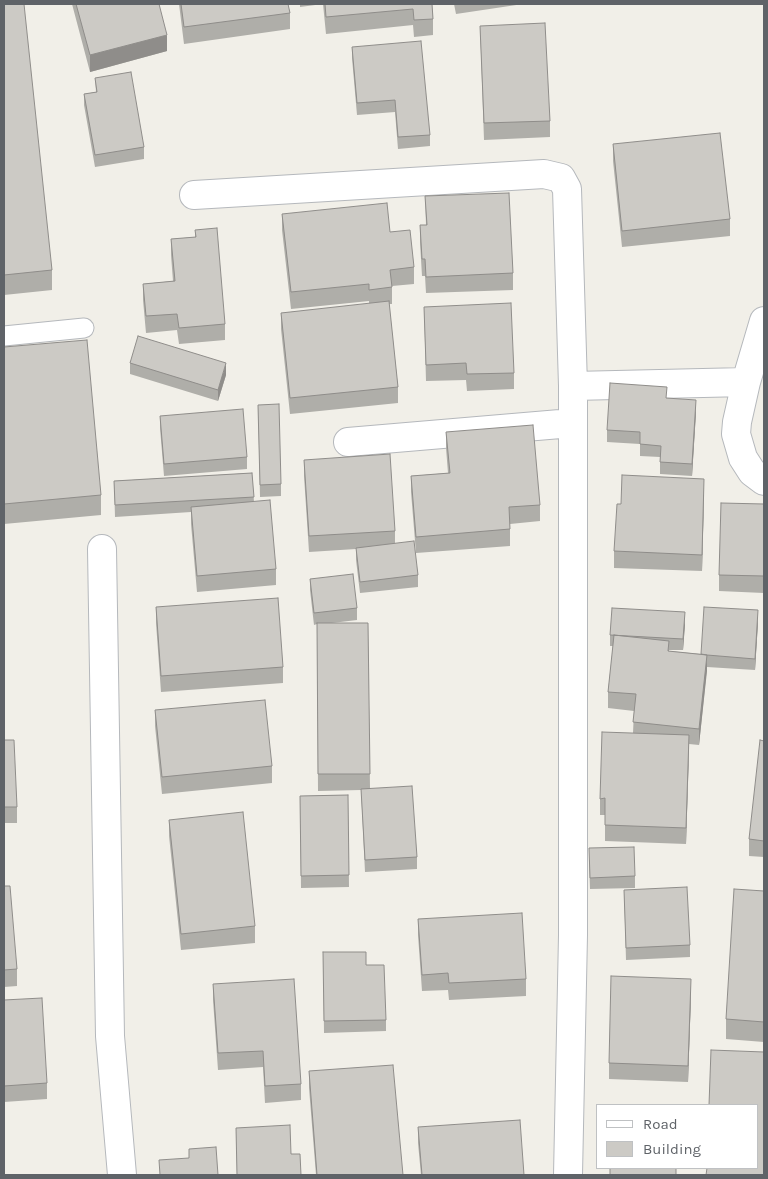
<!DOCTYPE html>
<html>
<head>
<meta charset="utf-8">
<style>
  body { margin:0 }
  #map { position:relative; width:768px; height:1179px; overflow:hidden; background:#f1efe8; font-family:Karla,sans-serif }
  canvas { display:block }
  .frame { position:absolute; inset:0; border:5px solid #5f6368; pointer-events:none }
  .legend { position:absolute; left:596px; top:1104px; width:162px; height:65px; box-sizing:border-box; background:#fff; border:1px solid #bfc1c3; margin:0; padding:6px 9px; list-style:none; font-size:15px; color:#5f6368 }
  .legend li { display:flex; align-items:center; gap:10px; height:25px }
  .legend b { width:25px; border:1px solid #bfc1c3 }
</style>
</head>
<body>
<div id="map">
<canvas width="768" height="1179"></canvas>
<div class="frame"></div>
<ul class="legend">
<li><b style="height:6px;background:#fff"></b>Road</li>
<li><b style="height:14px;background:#cccac5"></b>Building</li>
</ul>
</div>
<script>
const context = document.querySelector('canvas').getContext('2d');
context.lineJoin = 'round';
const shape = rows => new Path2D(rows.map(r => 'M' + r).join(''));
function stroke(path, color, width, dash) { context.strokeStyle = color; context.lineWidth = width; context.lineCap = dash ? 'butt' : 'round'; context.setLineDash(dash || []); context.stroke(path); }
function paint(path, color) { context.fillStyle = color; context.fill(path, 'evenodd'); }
const service = shape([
  [4,336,84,328]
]);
const minor = shape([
  [194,195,544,174,561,178,567,189,573,386,573,935,568,1175],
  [764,321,746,382,737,422,736,434,743,458,752,472,764,481],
  [573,386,746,382],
  [348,442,572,423],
  [102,549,110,1036,122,1175]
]);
stroke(service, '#b5b8bc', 21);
stroke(minor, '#b5b8bc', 30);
stroke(service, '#fff', 19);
stroke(minor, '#fff', 28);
paint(shape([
  [4,4,52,270,52,290,4,295],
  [72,4,159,4,167,51,90,72],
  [179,4,288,4,290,13,290,29,184,44],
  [300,4,432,4,433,19,433,35,414,37,413,25,326,34,323,4,300,7],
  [454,4,523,4,456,14],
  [480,26,550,121,550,137,484,140],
  [352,47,430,135,430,146,398,149,395,112,357,115,352,58],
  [95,78,144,147,144,159,95,167,84,105,84,94,96,92],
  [613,144,730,219,730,236,622,247,613,161],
  [425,196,513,273,513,290,426,293,425,276,422,276,420,242,420,225,426,225],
  [282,214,390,232,414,267,414,284,392,286,392,304,389,304,398,387,398,403,290,414,281,329,281,313,369,304,369,301,291,309,282,230],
  [195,230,225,324,225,340,179,344,177,330,146,333,143,300,143,284,173,281,171,255,171,239,195,237],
  [424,307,514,373,514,389,467,391,466,380,426,381],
  [4,347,101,495,101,515,4,524],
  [130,363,226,375,218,401,130,374],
  [667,398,696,412,692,476,660,474,660,457,640,456,640,444,607,442,607,430],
  [258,405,281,484,281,496,260,497],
  [160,416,247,457,247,469,164,476,160,428],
  [446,432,540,505,540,521,510,524,510,546,416,553,411,492,411,476,448,473,446,448],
  [304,460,395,531,395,543,418,575,418,587,360,593,356,560,356,549,309,552,304,476],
  [252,473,254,502,276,569,276,585,197,592,191,524,191,512,115,517,114,481],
  [704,495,702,571,614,568,614,551],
  [764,504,764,593,719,591,719,575],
  [310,579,357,608,357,620,332,623,368,623,370,788,417,857,417,869,365,872,361,790,318,791,317,624,314,625,310,590],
  [156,607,283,667,283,683,161,692,156,623],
  [758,622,755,670,707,667,699,745,689,744,686,844,605,841,605,815,600,815,600,799,633,733,634,711,608,708,608,692,613,646,610,646,610,635,685,624,683,650,669,650,669,651,701,654],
  [155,710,272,766,272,783,162,794,155,726],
  [4,740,17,807,17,823,4,823],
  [764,741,764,857,749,856,749,839],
  [348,795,349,887,301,888,300,796],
  [169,820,255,926,255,943,181,950,169,836],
  [589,860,635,876,635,888,590,889],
  [4,886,17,969,17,986,4,987],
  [624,890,690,945,690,957,626,960],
  [764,891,764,1042,726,1039,726,1019],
  [418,919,526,979,526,996,449,1000,448,990,422,991,418,935],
  [323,952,366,965,386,1020,386,1031,324,1033],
  [213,984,301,1084,301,1100,265,1103,263,1067,218,1070,213,1000],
  [691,995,688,1082,609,1079,609,1063],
  [4,1000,47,1083,47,1099,4,1102],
  [309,1071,403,1175,316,1175,309,1088],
  [418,1127,524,1175,421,1175,418,1143],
  [236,1128,291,1154,301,1175,237,1175]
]), '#afaea9');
paint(shape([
  [167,35,167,51,90,72,90,55],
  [226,363,226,375,218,401,218,390],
  [696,400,696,412,692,476,692,464],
  [704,479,704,495,702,571,702,555],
  [758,610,758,622,755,670,755,659],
  [685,612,685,624,683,650,683,639],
  [707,655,707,671,699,745,699,729],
  [689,735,689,752,686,844,686,828],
  [691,979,691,995,688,1082,688,1066]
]), '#8f8d8a');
const building = shape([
  [4,4,24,4,52,270,4,275,4,4],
  [76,4,159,4,167,35,90,55,76,4],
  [181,4,288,4,290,13,184,27,181,4],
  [325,4,432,4,433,19,414,20,413,9,326,17,325,4],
  [545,23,550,121,484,123,480,26,545,23],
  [421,41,430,135,398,137,395,100,357,103,352,47,421,41],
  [131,72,144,147,95,155,84,94,97,92,95,78,131,72],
  [720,133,730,219,622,231,613,144,720,133],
  [509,193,513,273,426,277,425,259,422,259,420,225,427,225,425,196,509,193],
  [387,203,390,232,410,230,414,267,390,270,392,287,369,290,369,284,291,292,282,214,387,203],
  [217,228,225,324,179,328,177,314,146,316,143,284,175,281,171,239,196,237,195,230,217,228],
  [389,301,398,387,290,398,281,313,389,301],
  [511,303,514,373,467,374,466,363,426,365,424,307,511,303],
  [138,336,226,363,218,390,130,363,138,336],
  [87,340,101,495,4,504,4,347,87,340],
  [610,383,667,387,666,398,696,400,692,464,660,462,661,446,640,444,640,432,607,430,610,383],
  [279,404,281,484,260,485,258,405,279,404],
  [243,409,247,457,164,464,160,416,243,409],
  [533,425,540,505,509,507,510,529,416,537,411,476,450,473,446,432,533,425],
  [390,454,395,531,309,536,304,460,390,454],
  [252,473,254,497,115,505,114,481,252,473],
  [622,475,704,479,702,555,614,551,617,504,621,504,622,475],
  [270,500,276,569,197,576,191,507,270,500],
  [721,503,764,504,764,576,719,575,721,503],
  [414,541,418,575,360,582,356,548,414,541],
  [353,574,357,608,314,613,310,579,353,574],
  [278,598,283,667,161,676,156,607,278,598],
  [704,607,758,610,755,659,707,655,701,654,704,607],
  [612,608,685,612,683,639,610,635,612,608],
  [317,623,368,623,370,774,318,774,317,623],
  [614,635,669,641,668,651,707,655,699,729,633,722,636,694,608,692,614,635],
  [265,700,272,766,162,777,155,710,265,700],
  [602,732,689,735,686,828,605,825,605,798,600,799,602,732],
  [4,740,14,740,17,807,4,807,4,740],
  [760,740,764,741,764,841,749,839,760,740],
  [412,786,417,857,365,860,361,789,412,786],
  [348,795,349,875,301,876,300,796,348,795],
  [243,812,255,926,181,934,169,820,243,812],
  [634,847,635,876,590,878,589,848,634,847],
  [4,886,10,886,17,969,4,970,4,886],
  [687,887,690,945,626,948,624,890,687,887],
  [734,889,764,891,764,1022,726,1019,734,889],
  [522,913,526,979,449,983,448,973,422,975,418,919,522,913],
  [323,952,366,952,366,965,384,965,386,1020,324,1021,323,952],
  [611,976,691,979,688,1066,609,1063,611,976],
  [294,979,301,1084,265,1086,263,1051,218,1053,213,984,294,979],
  [42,998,47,1083,4,1086,4,1000,42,998],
  [711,1050,764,1052,764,1175,706,1175,707,1168,757,1168,757,1105,709,1105,711,1050],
  [393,1065,403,1175,317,1175,309,1071,393,1065],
  [520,1120,524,1175,422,1175,418,1127,520,1120],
  [290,1125,291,1154,300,1154,301,1175,237,1175,236,1128,290,1125],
  [216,1147,218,1175,160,1175,159,1160,189,1158,189,1149,216,1147],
  [610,1168,676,1168,676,1175,610,1175,610,1168]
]);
paint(building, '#cccac5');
stroke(building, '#8f8d8a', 1);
</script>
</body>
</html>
